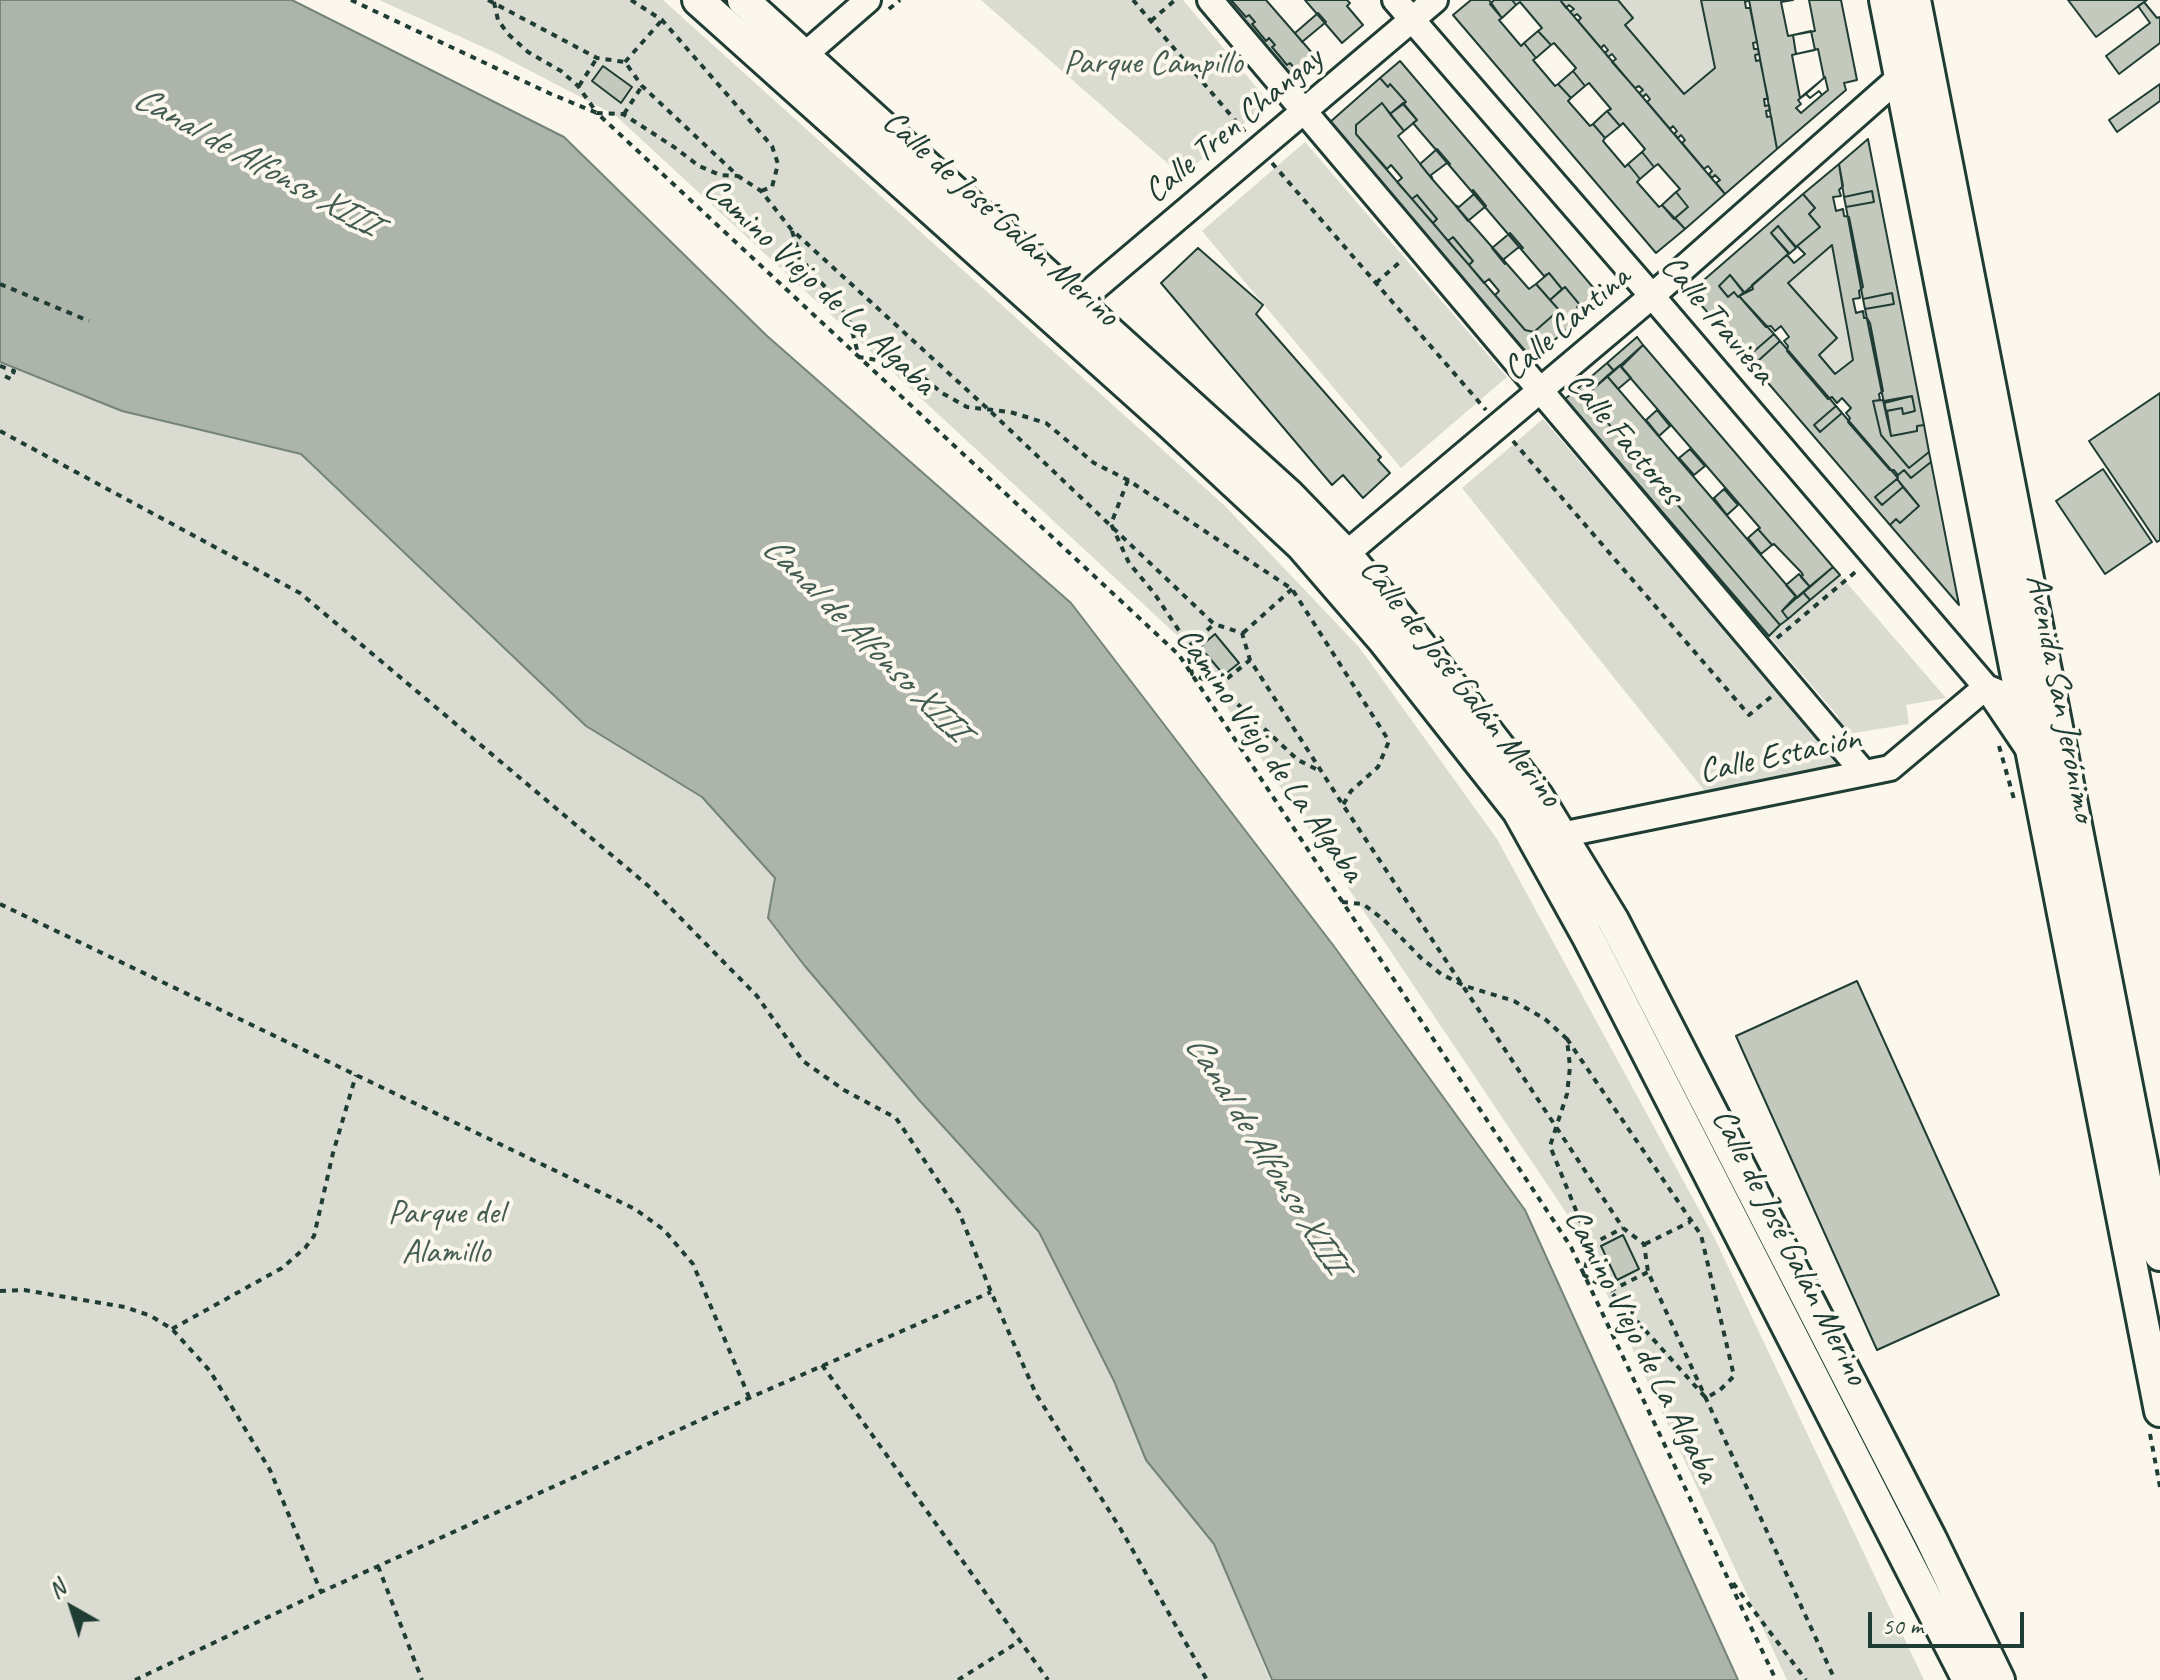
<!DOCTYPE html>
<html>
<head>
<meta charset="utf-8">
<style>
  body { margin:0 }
  #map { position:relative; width:2160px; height:1680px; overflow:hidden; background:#fbf7ec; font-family:Caveat,sans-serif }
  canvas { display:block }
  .north { position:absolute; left:32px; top:1568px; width:80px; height:80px; -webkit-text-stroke:6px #fbf7ec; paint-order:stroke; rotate:321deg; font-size:22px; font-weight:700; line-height:32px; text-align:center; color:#1f3d34 }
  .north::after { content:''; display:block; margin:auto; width:28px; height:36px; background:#1f3d34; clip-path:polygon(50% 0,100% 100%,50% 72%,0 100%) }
  .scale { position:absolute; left:1868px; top:1612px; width:156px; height:36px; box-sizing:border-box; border:4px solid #1f3d34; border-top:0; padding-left:10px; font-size:24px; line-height:28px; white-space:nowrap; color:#1f3d34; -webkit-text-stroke:6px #fbf7ec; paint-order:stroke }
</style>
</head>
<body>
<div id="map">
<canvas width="2160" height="1680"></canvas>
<div class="north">N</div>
<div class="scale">50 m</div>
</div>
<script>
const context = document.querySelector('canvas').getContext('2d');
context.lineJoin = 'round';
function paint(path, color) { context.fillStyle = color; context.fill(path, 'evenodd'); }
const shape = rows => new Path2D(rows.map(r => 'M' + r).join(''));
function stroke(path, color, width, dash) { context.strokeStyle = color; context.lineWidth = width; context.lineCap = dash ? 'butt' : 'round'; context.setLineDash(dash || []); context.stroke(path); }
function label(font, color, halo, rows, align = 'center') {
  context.font = font + ' Caveat,sans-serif'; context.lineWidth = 8; context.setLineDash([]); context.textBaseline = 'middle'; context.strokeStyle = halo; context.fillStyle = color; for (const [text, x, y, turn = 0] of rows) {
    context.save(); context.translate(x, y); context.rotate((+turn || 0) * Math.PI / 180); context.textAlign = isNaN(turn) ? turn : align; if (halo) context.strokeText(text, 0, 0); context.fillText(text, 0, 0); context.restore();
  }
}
paint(shape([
  [379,0,663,0,1224,505,1359,647,1497,839,1714,1237,1924,1680,1787,1680,1575,1226,1181,639,615,115,494,52],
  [981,0,1183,0,1269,102,1182,176],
  [1618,0,1701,0,1715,68,1684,94,1625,25,1633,18],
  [1305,142,1507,377,1401,468,1202,231],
  [1832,245,1853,360,1835,374,1819,355,1837,338,1788,283],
  [0,362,122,411,301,454,586,726,702,797,775,878,768,918,804,965,920,1101,1039,1232,1114,1381,1146,1460,1214,1544,1270,1680,0,1680],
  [1543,419,1849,774,1712,800,1462,488],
  [1840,575,1946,698,1906,705,1909,724,1842,735,1838,716,1769,636]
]), '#dbdcd1');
const water = shape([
  [0,0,292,0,564,137,766,335,1071,603,1333,945,1525,1210,1738,1680,1272,1680,1214,1544,1146,1460,1114,1381,1039,1232,920,1101,804,965,768,918,775,878,702,797,586,726,301,454,122,411,0,362,0,0]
]);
paint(water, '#adb4aa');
stroke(water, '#74847b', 2);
const building = shape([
  [1224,0,1231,0,1246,17,1249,15,1255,22,1252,24,1266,41,1269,38,1275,45,1272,47,1287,65,1290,63,1295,69,1293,72,1299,79,1295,83,1224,0],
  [1231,0,1266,0,1320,62,1299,79,1293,72,1295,69,1290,63,1287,65,1272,47,1275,45,1269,38,1266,41,1252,24,1255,22,1249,15,1246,17,1231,0],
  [1305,0,1347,0,1350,3,1347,6,1363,25,1342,43,1305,0],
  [1471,0,1489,0,1502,18,1499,20,1521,46,1524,43,1536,58,1533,60,1555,86,1558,84,1571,98,1568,101,1590,126,1593,124,1605,138,1603,141,1625,167,1628,164,1640,179,1637,182,1659,207,1662,205,1685,229,1656,253,1453,15,1471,0],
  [1494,0,1512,0,1516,5,1502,18,1490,4,1494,0],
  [1512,0,1560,0,1725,194,1685,229,1675,218,1688,207,1676,192,1680,189,1658,164,1654,167,1642,152,1645,149,1623,123,1620,126,1607,111,1611,109,1589,83,1585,86,1573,71,1576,68,1554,43,1551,45,1538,31,1542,28,1520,2,1516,5,1512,0],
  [1560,0,1618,0,1633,18,1625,25,1684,94,1715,68,1701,0,1749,0,1745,2,1746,8,1750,8,1757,42,1753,43,1754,49,1758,49,1759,54,1755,55,1756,61,1760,60,1768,99,1764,99,1765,106,1769,105,1770,110,1766,111,1767,117,1771,116,1777,149,1725,194,1716,183,1720,180,1715,175,1712,178,1709,174,1712,171,1708,166,1704,169,1682,143,1685,140,1681,135,1678,138,1674,134,1677,131,1673,126,1670,129,1647,102,1650,99,1646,94,1643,97,1639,93,1643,90,1639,86,1635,88,1612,62,1616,59,1612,54,1608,57,1605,53,1608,50,1604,45,1601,48,1578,21,1581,18,1577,14,1574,16,1570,12,1574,9,1569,5,1566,8,1560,0],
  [1749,0,1793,0,1781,2,1788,36,1815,31,1809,0,1841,0,1857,80,1844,83,1846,90,1777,149,1749,0],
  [1818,49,1824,78,1800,98,1792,55,1818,49],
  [2068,0,2147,0,2096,37,2068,0],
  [2144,2,2157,18,2160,17,2160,43,2119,74,2106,56,2150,23,2138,6,2144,2],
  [1318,13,1326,22,1302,42,1295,33,1318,13],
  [1538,31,1551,45,1536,58,1524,43,1538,31],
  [1811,31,1815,50,1796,54,1793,35,1811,31],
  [1400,61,1603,299,1584,315,1577,307,1580,305,1565,287,1562,289,1549,273,1544,276,1413,123,1417,120,1403,104,1406,102,1390,84,1388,87,1380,78,1400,61],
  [603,66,632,87,621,103,592,81,603,66],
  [1573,71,1585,86,1571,98,1558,84,1573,71],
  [1825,77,1828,90,1822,95,1819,91,1810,98,1806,94,1825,77],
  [1380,78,1388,87,1390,84,1406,102,1390,114,1382,103,1356,125,1356,134,1525,330,1534,332,1559,310,1550,300,1565,287,1580,305,1577,307,1584,315,1532,359,1329,123,1380,78],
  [2160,84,2160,101,2117,132,2109,120,2160,84],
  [1819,91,1822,95,1801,113,1796,108,1801,104,1798,100,1806,94,1810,98,1819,91],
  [1382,103,1404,131,1398,136,1433,180,1529,289,1536,284,1559,310,1534,332,1525,330,1495,295,1499,291,1489,279,1484,283,1469,265,1473,261,1453,237,1448,241,1433,223,1437,219,1417,195,1412,199,1397,182,1402,178,1391,165,1387,169,1356,134,1356,125,1382,103],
  [1403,103,1417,120,1404,131,1390,114,1403,103],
  [1607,111,1620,126,1605,138,1593,124,1607,111],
  [1868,139,1924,425,1917,426,1917,431,1891,436,1887,411,1902,408,1903,414,1915,411,1912,396,1884,403,1865,309,1894,304,1892,293,1863,299,1846,207,1874,202,1872,191,1844,197,1839,164,1868,139],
  [1437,149,1450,164,1447,163,1431,175,1433,180,1420,164,1437,149],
  [1642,152,1654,167,1640,179,1628,164,1642,152],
  [1839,164,1843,186,1839,190,1841,196,1833,197,1836,211,1843,209,1844,216,1849,217,1863,287,1859,291,1860,298,1853,299,1856,313,1863,311,1864,318,1867,318,1870,323,1883,391,1879,394,1880,400,1873,401,1881,435,1909,468,1929,452,1931,462,1911,478,1904,470,1898,475,1894,470,1890,470,1848,422,1850,418,1846,413,1851,408,1842,398,1837,403,1832,397,1828,399,1787,351,1788,346,1784,341,1789,337,1781,326,1775,331,1771,326,1766,327,1739,296,1753,289,1752,285,1787,255,1794,263,1805,254,1797,246,1820,227,1809,214,1815,208,1803,194,1839,164],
  [1832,245,1853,360,1835,374,1819,355,1837,338,1788,283,1832,245],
  [1473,190,1486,206,1468,221,1455,205,1459,207,1474,194,1473,190],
  [1872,191,1874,202,1846,207,1844,197,1872,191],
  [1676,192,1688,207,1674,219,1662,205,1676,192],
  [1803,194,1815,208,1809,214,1820,227,1796,247,1778,226,1771,233,1789,253,1744,293,1730,275,1719,286,1728,297,1734,292,1738,297,1739,296,1774,334,1752,353,1758,361,1780,341,1836,406,1814,425,1820,432,1842,413,1898,478,1875,497,1882,505,1903,487,1919,506,1900,523,1896,519,1890,525,1690,292,1803,194],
  [1417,195,1437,219,1433,223,1412,199,1417,195],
  [1778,226,1796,248,1789,254,1771,233,1778,226],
  [1510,233,1523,248,1519,247,1504,259,1505,264,1492,248,1510,233],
  [1453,237,1473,261,1469,265,1448,241,1453,237],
  [1198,248,1263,305,1256,314,1381,457,1378,460,1390,473,1363,498,1343,475,1332,485,1161,283,1198,248],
  [1549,273,1562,289,1550,300,1536,284,1549,273],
  [1730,275,1744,292,1738,297,1734,292,1728,297,1719,286,1730,275],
  [1892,293,1894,304,1865,309,1863,299,1892,293],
  [1774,334,1780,341,1758,361,1752,353,1774,334],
  [1637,337,1643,345,1614,371,1607,363,1637,337],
  [1643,345,1833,567,1810,587,1801,577,1803,575,1801,572,1774,544,1772,545,1758,529,1760,528,1621,367,1643,345],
  [1607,363,1614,371,1592,390,1585,382,1607,363],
  [1620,365,1631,378,1618,389,1607,376,1620,365],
  [1607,376,1796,596,1782,611,1788,619,1780,625,1578,388,1585,382,1592,390,1607,376],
  [1578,388,1780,625,1769,636,1565,399,1578,388],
  [2160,393,2160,540,2157,542,2089,441,2160,393],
  [1912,396,1915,411,1903,414,1902,408,1886,411,1884,401,1912,396],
  [1883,400,1891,436,1917,431,1917,426,1924,425,1929,452,1909,468,1881,435,1873,401,1883,400],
  [1836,406,1842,413,1820,432,1814,425,1836,406],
  [1657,410,1670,426,1659,436,1646,420,1657,410],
  [1690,449,1705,466,1694,475,1679,458,1690,449],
  [1931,462,1959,605,1890,525,1896,519,1900,523,1919,506,1897,479,1898,475,1904,470,1911,478,1931,462],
  [2103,469,2152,542,2105,574,2056,501,2103,469],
  [1897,479,1903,487,1882,505,1875,497,1897,479],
  [1724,489,1738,505,1727,515,1714,498,1724,489],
  [1758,529,1772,545,1761,554,1748,538,1758,529],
  [1833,567,1840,575,1810,600,1803,592,1833,567],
  [1799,574,1810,587,1797,598,1786,585,1799,574],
  [1803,592,1810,600,1788,619,1782,611,1803,592],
  [1215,634,1239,663,1224,675,1200,647,1215,634],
  [1857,981,1999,1295,1877,1350,1736,1036,1857,981],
  [1623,1235,1639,1269,1617,1280,1601,1246,1623,1235]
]);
paint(building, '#c4c9be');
stroke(building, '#1f3d34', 2);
const minor = shape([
  [1210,0,1864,773],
  [1395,0,1652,296,1986,687,2028,749],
  [793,65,868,0],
  [1077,303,1435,0],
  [1346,554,1652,296,1900,77],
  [1561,835,1890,768,1986,687,1998,692]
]);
const major = shape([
  [698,0,1171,424,1301,545,1384,641,1518,811,1588,937,1968,1680],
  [743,0,1288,494,1346,554,1402,622,1538,797,1613,920,1931,1539,1999,1680],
  [1885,0,2160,1411],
  [1915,0,2160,1255]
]);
stroke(minor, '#1f3d34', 30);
stroke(major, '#1f3d34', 36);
stroke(shape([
  [351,0,551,94,597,113,1179,655,1571,1247,1776,1680],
  [488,0,597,58,625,62,642,86,738,176,761,191,791,229,989,410,1214,624,1242,633,1250,660,1343,805,1623,1228,1644,1244,1648,1272,1835,1680],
  [631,0,662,20,772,146,778,164,772,187,761,191],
  [1133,0,1245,132],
  [494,2,498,20,508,34,528,52,561,71,578,86,597,113,623,114,674,147,699,166,720,175,738,176],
  [889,9,900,0],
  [1151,21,1175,0],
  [625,62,662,20],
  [579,86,597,58],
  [624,114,642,86],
  [1272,163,1486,410],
  [792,231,798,250,809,270,833,295,849,320,859,357,908,365,942,393,967,407,1010,412,1046,423,1094,463,1128,480,1292,589,1389,741,1378,767,1351,791,1343,805],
  [1376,283,1401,261],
  [0,284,89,321],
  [0,366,14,371,11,379,0,374],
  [0,431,300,593,652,889,757,996,803,1061,844,1090,896,1118,959,1212,991,1292,1036,1394,1120,1528,1207,1680],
  [1513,441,1749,715,1772,696],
  [1128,480,1111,524,1129,563,1154,593,1186,641,1192,674,1218,686,1298,760,1320,771],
  [1243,633,1292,589],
  [1777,638,1859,569],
  [1189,646,1214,624],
  [1218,686,1250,660],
  [1999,746,2014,799],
  [1342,902,1363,904,1384,920,1421,958,1441,974,1465,986,1514,1001,1545,1019,1567,1039,1570,1067,1567,1094,1550,1146,1590,1245,1584,1275,1610,1291,1706,1398,1720,1390,1734,1376,1701,1235,1567,1039],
  [0,904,635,1209,664,1230,693,1264,749,1397],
  [1645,1244,1690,1222],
  [1590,1245,1623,1228],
  [0,1291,24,1290,125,1307,151,1316,172,1329,210,1371,270,1470,321,1592],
  [1610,1291,1648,1272],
  [172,1329,282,1268,305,1248,314,1236,333,1153,356,1075],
  [822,1365,1048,1680],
  [2150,1434,2160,1487],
  [378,1566,422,1680],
  [1733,1583,1806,1680],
  [135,1680,321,1592,749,1398,991,1292],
  [958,1680,1020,1641]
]), '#1f3d34', 4, [6, 6]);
stroke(minor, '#fbf7ec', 24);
stroke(major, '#fbf7ec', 30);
label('34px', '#455d53', '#fbf7ec', [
  ["Parque Campillo",1153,64],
  ["Parque del",446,1214],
  ["Alamillo",446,1253]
]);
label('34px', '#1f3d34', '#fbf7ec', [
  ["Calle Tren Changay",1234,126,-40],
  ["Calle de José Galán Merino",1000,219,42],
  ["Camino Viejo de La Algaba",819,287,43],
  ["Calle Traviesa",1717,320,50],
  ["Calle Cantina",1567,324,-41],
  ["Calle Factores",1624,439,50],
  ["Calle de José Galán Merino",1460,683,52],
  ["Avenida San Jerónimo",2060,698,79],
  ["Camino Viejo de La Algaba",1269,755,55],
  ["Calle Estación",1780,756,-12],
  ["Calle de José Galán Merino",1789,1247,63],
  ["Camino Viejo de La Algaba",1641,1346,63]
]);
label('italic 36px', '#425b52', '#fbf7ec', [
  ["Canal de Alfonso XIII",255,162,29],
  ["Canal de Alfonso XIII",864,639,45],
  ["Canal de Alfonso XIII",1265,1154,58]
]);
</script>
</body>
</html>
